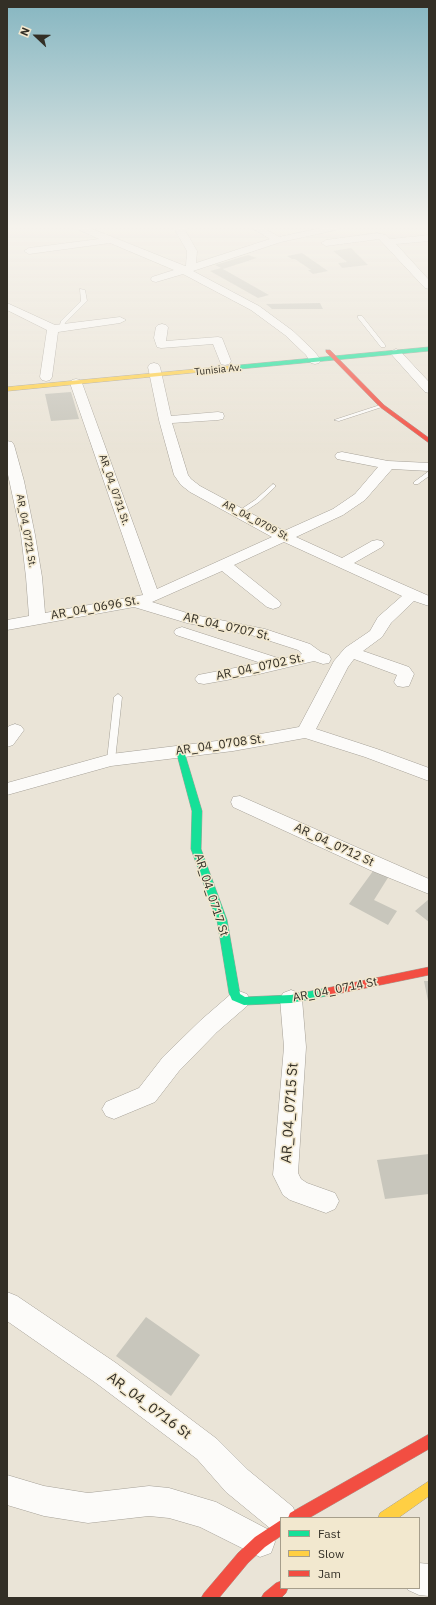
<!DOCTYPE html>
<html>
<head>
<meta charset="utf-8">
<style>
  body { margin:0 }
  #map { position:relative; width:436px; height:1605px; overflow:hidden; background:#eae4d7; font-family:"IBM Plex Sans",sans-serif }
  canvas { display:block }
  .frame { position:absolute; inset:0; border:8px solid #332f26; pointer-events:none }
  .legend { position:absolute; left:280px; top:1517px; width:140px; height:72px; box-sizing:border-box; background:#f2e8cf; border:1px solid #a69e8b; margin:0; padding:5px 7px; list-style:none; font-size:12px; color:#332f26 }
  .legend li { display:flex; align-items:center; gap:8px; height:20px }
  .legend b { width:20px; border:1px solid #a69e8b }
  .north { position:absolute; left:16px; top:16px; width:40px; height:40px; -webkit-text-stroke:3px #f2e8cf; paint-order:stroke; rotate:292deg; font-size:11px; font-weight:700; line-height:16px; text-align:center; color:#332f26 }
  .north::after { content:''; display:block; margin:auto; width:14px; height:18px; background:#332f26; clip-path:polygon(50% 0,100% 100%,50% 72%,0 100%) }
</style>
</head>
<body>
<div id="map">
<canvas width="436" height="1605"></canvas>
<div class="frame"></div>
<ul class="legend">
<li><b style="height:5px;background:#16e098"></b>Fast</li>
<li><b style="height:5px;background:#ffcf43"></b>Slow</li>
<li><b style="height:5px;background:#f24e42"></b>Jam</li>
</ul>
<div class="north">N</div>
</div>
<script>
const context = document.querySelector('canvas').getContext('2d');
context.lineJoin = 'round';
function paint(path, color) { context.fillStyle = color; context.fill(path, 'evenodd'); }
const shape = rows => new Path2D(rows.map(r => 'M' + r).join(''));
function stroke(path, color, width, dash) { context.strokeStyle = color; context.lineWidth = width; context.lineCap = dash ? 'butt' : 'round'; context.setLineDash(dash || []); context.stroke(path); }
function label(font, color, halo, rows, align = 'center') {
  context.font = font + ' "IBM Plex Sans",sans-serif'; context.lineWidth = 3; context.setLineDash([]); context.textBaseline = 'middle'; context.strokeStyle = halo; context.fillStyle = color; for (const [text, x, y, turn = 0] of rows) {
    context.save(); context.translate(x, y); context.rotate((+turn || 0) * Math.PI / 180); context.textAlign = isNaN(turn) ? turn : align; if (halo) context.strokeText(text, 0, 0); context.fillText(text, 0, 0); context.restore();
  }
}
paint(shape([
  [351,248,368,265,342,268,338,263,347,262,333,251],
  [302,253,328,271,313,274,308,270,311,270,295,259,292,259,287,256],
  [248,255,257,258,223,269,269,295,258,298,210,271,221,268,215,265],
  [320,303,323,309,272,309,266,304],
  [71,392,79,419,51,421,45,394],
  [376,867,389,876,374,900,397,911,388,925,349,904],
  [429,899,429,922,415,911],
  [424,981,429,981,429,1001,428,1001],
  [429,1154,429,1194,385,1199,377,1160],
  [146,1317,200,1355,171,1396,116,1356]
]), '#c8c6bc');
const lane = shape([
  [80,289,85,290,87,301,65,323,63,328,59,328,61,321,81,301,80,289],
  [358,316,362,316,385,345,385,347,381,347,358,318,358,316],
  [380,405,385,406,339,421,334,420,380,405],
  [429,471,429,476,418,484,414,484,414,482,429,471],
  [273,484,275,485,275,487,259,502,241,514,237,514,237,512,255,500,273,484],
  [118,694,122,697,115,760,111,763,107,760,114,697,118,694]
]);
const street = shape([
  [77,228,90,228,185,266,186,266,187,251,175,230,176,228,186,228,185,230,197,251,196,263,270,239,252,228,264,228,279,237,320,228,338,228,336,230,281,242,193,271,259,306,293,331,314,351,321,360,319,363,315,364,311,363,306,355,285,335,251,310,183,274,156,282,152,281,151,279,152,277,174,270,110,243,29,254,24,251,29,248,99,239,79,230,77,228],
  [377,233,386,235,390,239,429,235,429,241,396,244,429,280,429,289,425,288,379,239,326,246,321,243,326,240,377,233],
  [7,303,55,325,120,317,126,320,120,323,58,332,52,377,50,380,46,381,42,380,40,377,47,330,7,310,7,303],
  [162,324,166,325,168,327,166,341,218,337,222,338,231,361,229,364,225,365,221,364,213,344,161,348,157,347,154,338,156,327,158,325,162,324],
  [396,349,400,351,429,382,429,393,425,392,392,355,390,353,392,351,396,349],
  [154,363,158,364,160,367,171,416,218,412,223,413,224,416,223,419,218,420,172,423,188,475,191,479,200,486,284,531,333,509,355,494,378,467,337,459,335,456,337,453,342,452,388,461,429,463,429,471,392,469,365,500,343,515,296,537,342,558,372,541,377,540,382,541,384,544,382,547,354,563,429,596,429,606,414,601,391,623,382,637,363,651,409,667,414,674,409,686,403,687,397,686,394,682,397,675,354,659,348,667,316,729,377,749,429,768,429,781,365,757,305,738,233,751,111,766,7,795,7,783,111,754,233,739,299,727,334,661,345,648,370,631,378,617,402,596,284,542,234,565,279,601,281,604,279,607,273,609,267,607,222,571,152,602,190,614,265,629,310,644,321,652,329,655,331,659,329,663,323,664,314,661,255,675,204,684,198,683,195,679,198,675,261,663,176,635,174,632,176,629,182,627,188,629,281,659,302,654,298,650,255,636,187,623,134,607,7,630,7,620,29,616,26,577,21,535,7,470,7,441,12,442,14,445,24,481,35,535,42,577,45,613,143,595,70,383,72,380,76,379,80,380,82,383,157,589,272,537,190,492,181,485,174,475,159,420,148,367,150,364,154,363],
  [15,724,21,726,24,730,13,745,7,747,7,728,9,726,15,724],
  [240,796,429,879,429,894,370,870,233,807,231,802,233,797,240,796],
  [291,990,299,993,302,999,306,1047,298,1173,301,1179,307,1183,335,1193,339,1201,335,1209,326,1213,290,1200,283,1195,273,1175,284,1047,280,999,283,993,291,990],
  [239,991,247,994,250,1000,247,1006,217,1032,179,1071,155,1102,114,1119,106,1116,102,1109,106,1102,139,1088,163,1057,201,1020,231,994,239,991],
  [7,1292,17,1296,116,1363,217,1439,248,1470,293,1507,297,1518,281,1518,281,1533,271,1529,226,1492,197,1459,96,1383,7,1321,7,1292],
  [7,1475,44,1486,88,1493,149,1486,169,1488,216,1502,271,1531,275,1542,271,1553,260,1557,200,1527,169,1518,149,1516,88,1523,44,1516,7,1505,7,1475],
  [419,1563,429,1564,429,1596,419,1595,408,1590,407,1588,419,1588,419,1563]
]);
const fast = shape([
  [429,347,429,351,229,370,226,368,229,366,429,347],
  [180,748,184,751,202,811,201,849,227,920,240,994,245,997,291,995,327,988,331,989,332,992,331,995,291,1003,244,1005,232,1000,229,993,217,920,191,849,192,811,176,751,180,748]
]);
const slow = shape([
  [229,366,231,367,231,369,7,391,7,387,229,366],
  [429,1481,429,1496,398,1518,378,1518,380,1513,429,1481]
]);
const jam = shape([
  [326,350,330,350,384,405,429,438,429,443,380,407,326,352,326,350],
  [429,967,429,975,327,996,323,995,322,992,323,989,327,988,429,967],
  [429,1434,429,1449,309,1518,288,1518,290,1513,429,1434],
  [281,1520,281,1536,265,1547,248,1563,219,1598,201,1598,204,1593,238,1553,255,1537,281,1520],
  [281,1581,281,1588,288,1588,286,1593,281,1598,261,1598,264,1593,276,1583,281,1581]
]);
stroke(lane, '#a5a097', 1);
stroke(street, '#a5a097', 1);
stroke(fast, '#a5a097', 1);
stroke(slow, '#a5a097', 1);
stroke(jam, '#a5a097', 1);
paint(lane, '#fcfbf9');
paint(street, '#fcfbf9');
paint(fast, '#16e098');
paint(slow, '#ffcf43');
paint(jam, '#f24e42');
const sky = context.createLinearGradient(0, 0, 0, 453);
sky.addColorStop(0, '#86b6c1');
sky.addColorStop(0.5, '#f6f3ed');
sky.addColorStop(1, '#f6f3ed00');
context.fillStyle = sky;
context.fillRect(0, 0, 436, 453);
label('10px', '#332f26', '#f2e8cf', [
  ["Tunisia Av.",218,370,-6],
  ["AR_04_0731 St.",114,490,71],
  ["AR_04_0709 St.",256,521,28],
  ["AR_04_0721 St.",26,531,80]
]);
label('12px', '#332f26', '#f2e8cf', [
  ["AR_04_0696 St.",95,608,-10],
  ["AR_04_0707 St.",227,627,13],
  ["AR_04_0702 St.",260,667,-12],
  ["AR_04_0708 St.",220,745,-8],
  ["AR_04_0712 St",334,845,25],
  ["AR_04_0717 St",211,895,72],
  ["AR_04_0714 St",335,990,-11]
]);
label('14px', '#332f26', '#f2e8cf', [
  ["AR_04_0715 St",290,1113,-86],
  ["AR_04_0716 St",149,1406,37]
]);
</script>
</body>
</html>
